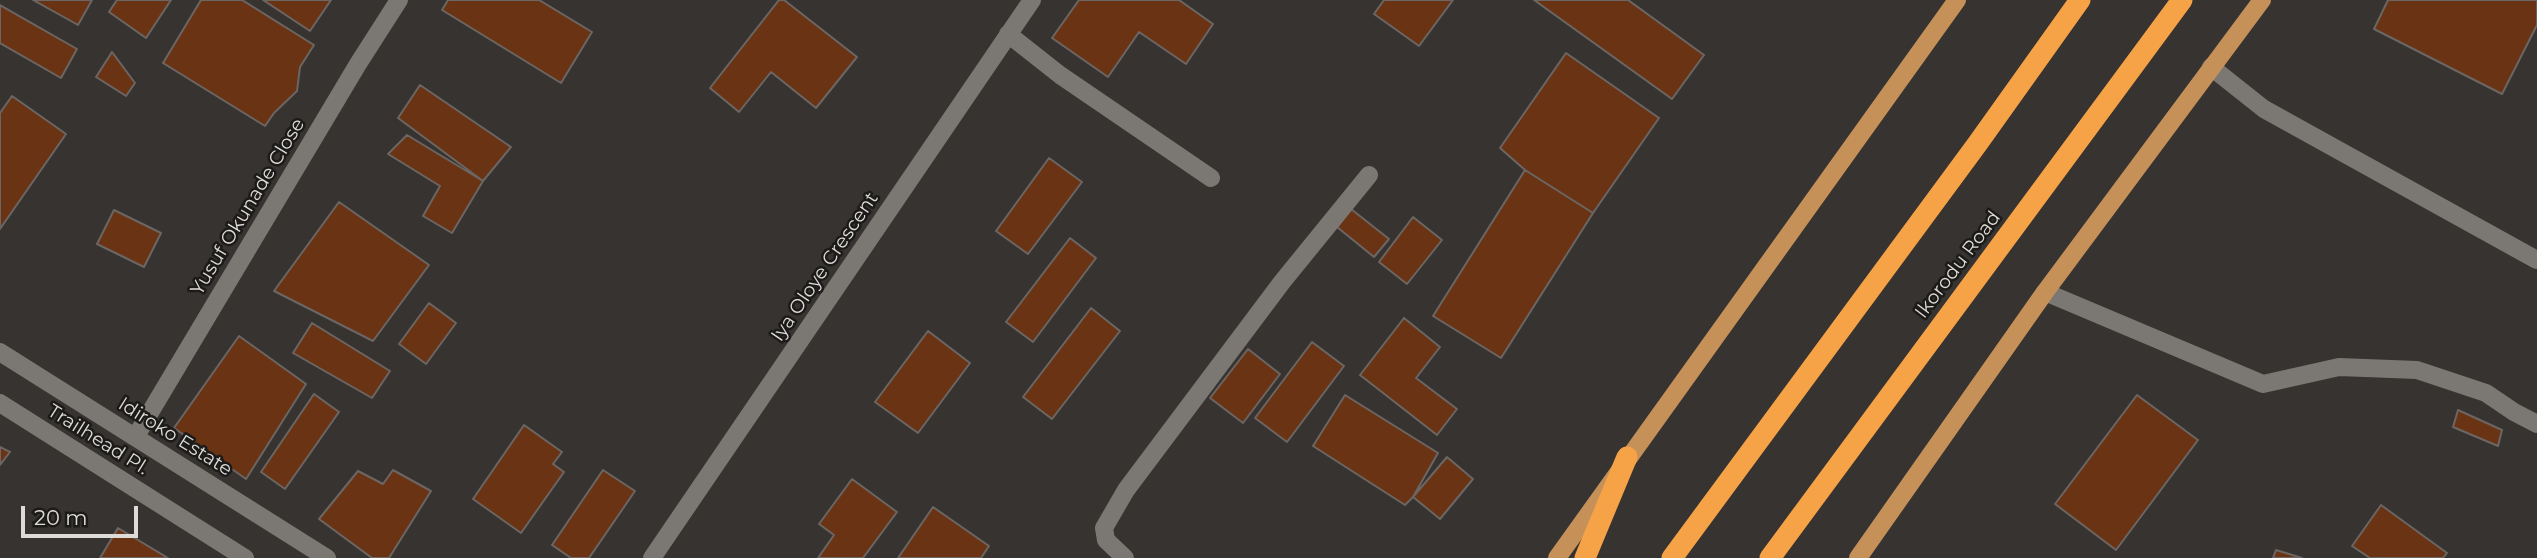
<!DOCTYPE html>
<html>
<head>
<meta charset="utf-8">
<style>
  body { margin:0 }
  #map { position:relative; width:2537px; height:558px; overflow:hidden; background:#363330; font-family:Montserrat,sans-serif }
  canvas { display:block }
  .scale { position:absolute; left:21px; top:506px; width:117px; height:32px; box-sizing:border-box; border:4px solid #dddcd9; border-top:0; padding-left:9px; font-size:21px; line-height:24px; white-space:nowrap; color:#dddcd9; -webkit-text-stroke:5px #1c1b19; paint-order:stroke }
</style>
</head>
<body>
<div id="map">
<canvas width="2537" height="558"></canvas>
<div class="scale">20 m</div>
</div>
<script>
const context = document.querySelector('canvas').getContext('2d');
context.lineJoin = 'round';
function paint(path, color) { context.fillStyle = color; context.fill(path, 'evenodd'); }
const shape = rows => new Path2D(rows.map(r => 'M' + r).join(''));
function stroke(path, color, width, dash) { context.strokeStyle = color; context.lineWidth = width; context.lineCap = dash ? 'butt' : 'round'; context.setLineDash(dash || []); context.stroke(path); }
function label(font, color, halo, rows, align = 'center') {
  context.font = font + ' Montserrat,sans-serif'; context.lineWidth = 5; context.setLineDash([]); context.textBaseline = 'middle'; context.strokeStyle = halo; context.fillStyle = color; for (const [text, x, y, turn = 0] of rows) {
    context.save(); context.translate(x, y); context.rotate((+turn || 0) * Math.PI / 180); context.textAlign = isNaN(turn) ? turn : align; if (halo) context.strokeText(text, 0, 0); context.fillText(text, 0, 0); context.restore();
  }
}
const building = shape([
  [33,0,92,0,78,25,33,0],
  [117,0,171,0,146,38,109,12,117,0],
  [201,0,242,0,314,45,300,67,297,91,274,113,265,126,163,63,201,0],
  [263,0,331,0,310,31,263,0],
  [448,0,539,0,592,32,561,83,442,10,448,0],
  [779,0,784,0,857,57,816,108,771,72,739,112,710,88,779,0],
  [1079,0,1179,0,1213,24,1186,64,1139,32,1108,77,1052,38,1079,0],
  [1384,0,1453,0,1419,46,1374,14,1384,0],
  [1534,0,1628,0,1704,55,1672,99,1534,0],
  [2388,0,2537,0,2537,25,2502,94,2374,29,2388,0],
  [0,5,77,49,61,78,0,43,0,5],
  [112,52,135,83,126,96,96,77,112,52],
  [1566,53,1659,118,1593,213,1525,170,1500,148,1566,53],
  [420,85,511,147,483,181,398,118,420,85],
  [12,96,66,134,0,229,0,113,12,96],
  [407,135,483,181,452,233,423,216,440,186,388,154,407,135],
  [1049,158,1082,182,1028,254,996,231,1049,158],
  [1525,170,1593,213,1501,358,1433,316,1525,170],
  [339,202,429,265,373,341,274,291,339,202],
  [1351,209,1389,239,1374,257,1337,227,1351,209],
  [114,210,161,233,144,267,97,244,114,210],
  [1413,217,1442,240,1407,284,1379,262,1413,217],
  [1070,238,1096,258,1033,342,1006,322,1070,238],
  [429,303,456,323,426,364,399,344,429,303],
  [1091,308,1120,331,1052,419,1023,397,1091,308],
  [1404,318,1440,347,1416,378,1457,409,1437,435,1360,375,1404,318],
  [312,323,390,371,372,398,293,353,312,323],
  [928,331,970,363,918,433,875,402,928,331],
  [239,336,306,384,246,479,174,428,239,336],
  [1312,342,1344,366,1287,442,1255,418,1312,342],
  [1248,349,1280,374,1243,423,1210,398,1248,349],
  [314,394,339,412,285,489,261,472,314,394],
  [1345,395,1438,453,1413,497,1405,505,1313,446,1345,395],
  [2137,395,2198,440,2116,550,2055,504,2137,395],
  [2458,410,2502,430,2498,446,2453,427,2458,410],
  [524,425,562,452,553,464,564,472,521,533,473,499,524,425],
  [0,447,10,452,0,465,0,447],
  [1447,457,1473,479,1440,519,1413,497,1447,457],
  [393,470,431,491,389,558,372,558,319,519,358,471,383,484,393,470],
  [603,470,635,491,589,558,571,558,552,545,603,470],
  [852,479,897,512,863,558,818,558,834,535,819,524,852,479],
  [2381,505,2447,553,2443,558,2370,558,2352,546,2381,505],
  [933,507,989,546,981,558,898,558,933,507],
  [118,528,168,558,100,558,118,528],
  [2276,550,2302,558,2273,558,2276,550]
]);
paint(building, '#6a3414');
stroke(building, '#6b6663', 2);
stroke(shape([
  [2045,292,2263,384,2339,367,2417,370,2486,393,2514,412,2537,424]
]), '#7b7874', 18);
stroke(shape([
  [1008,34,1060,75,1211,178],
  [2211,67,2264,109,2537,260],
  [0,352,327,558],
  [0,403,245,558],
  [136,436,358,64,399,0],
  [652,558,1032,0],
  [1125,558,1106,540,1104,528,1126,490,1282,282,1369,175]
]), '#7b7874', 18);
stroke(shape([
  [1557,558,1957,0],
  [1858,558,2045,292,2262,0]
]), '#c59159', 18);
stroke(shape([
  [1585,558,1627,457],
  [1672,558,1978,143,2080,0],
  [1770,558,2182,0]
]), '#f6a247', 21);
label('19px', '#dddcd9', '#1c1b19', [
  ["Yusuf Okunade Close",248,207,-59],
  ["Ikorodu Road",1958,265,-53],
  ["Iya Oloye Crescent",825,267,-56],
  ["Idiroko Estate",175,437,32],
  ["Trailhead Pl.",98,440,32]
]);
</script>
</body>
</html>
